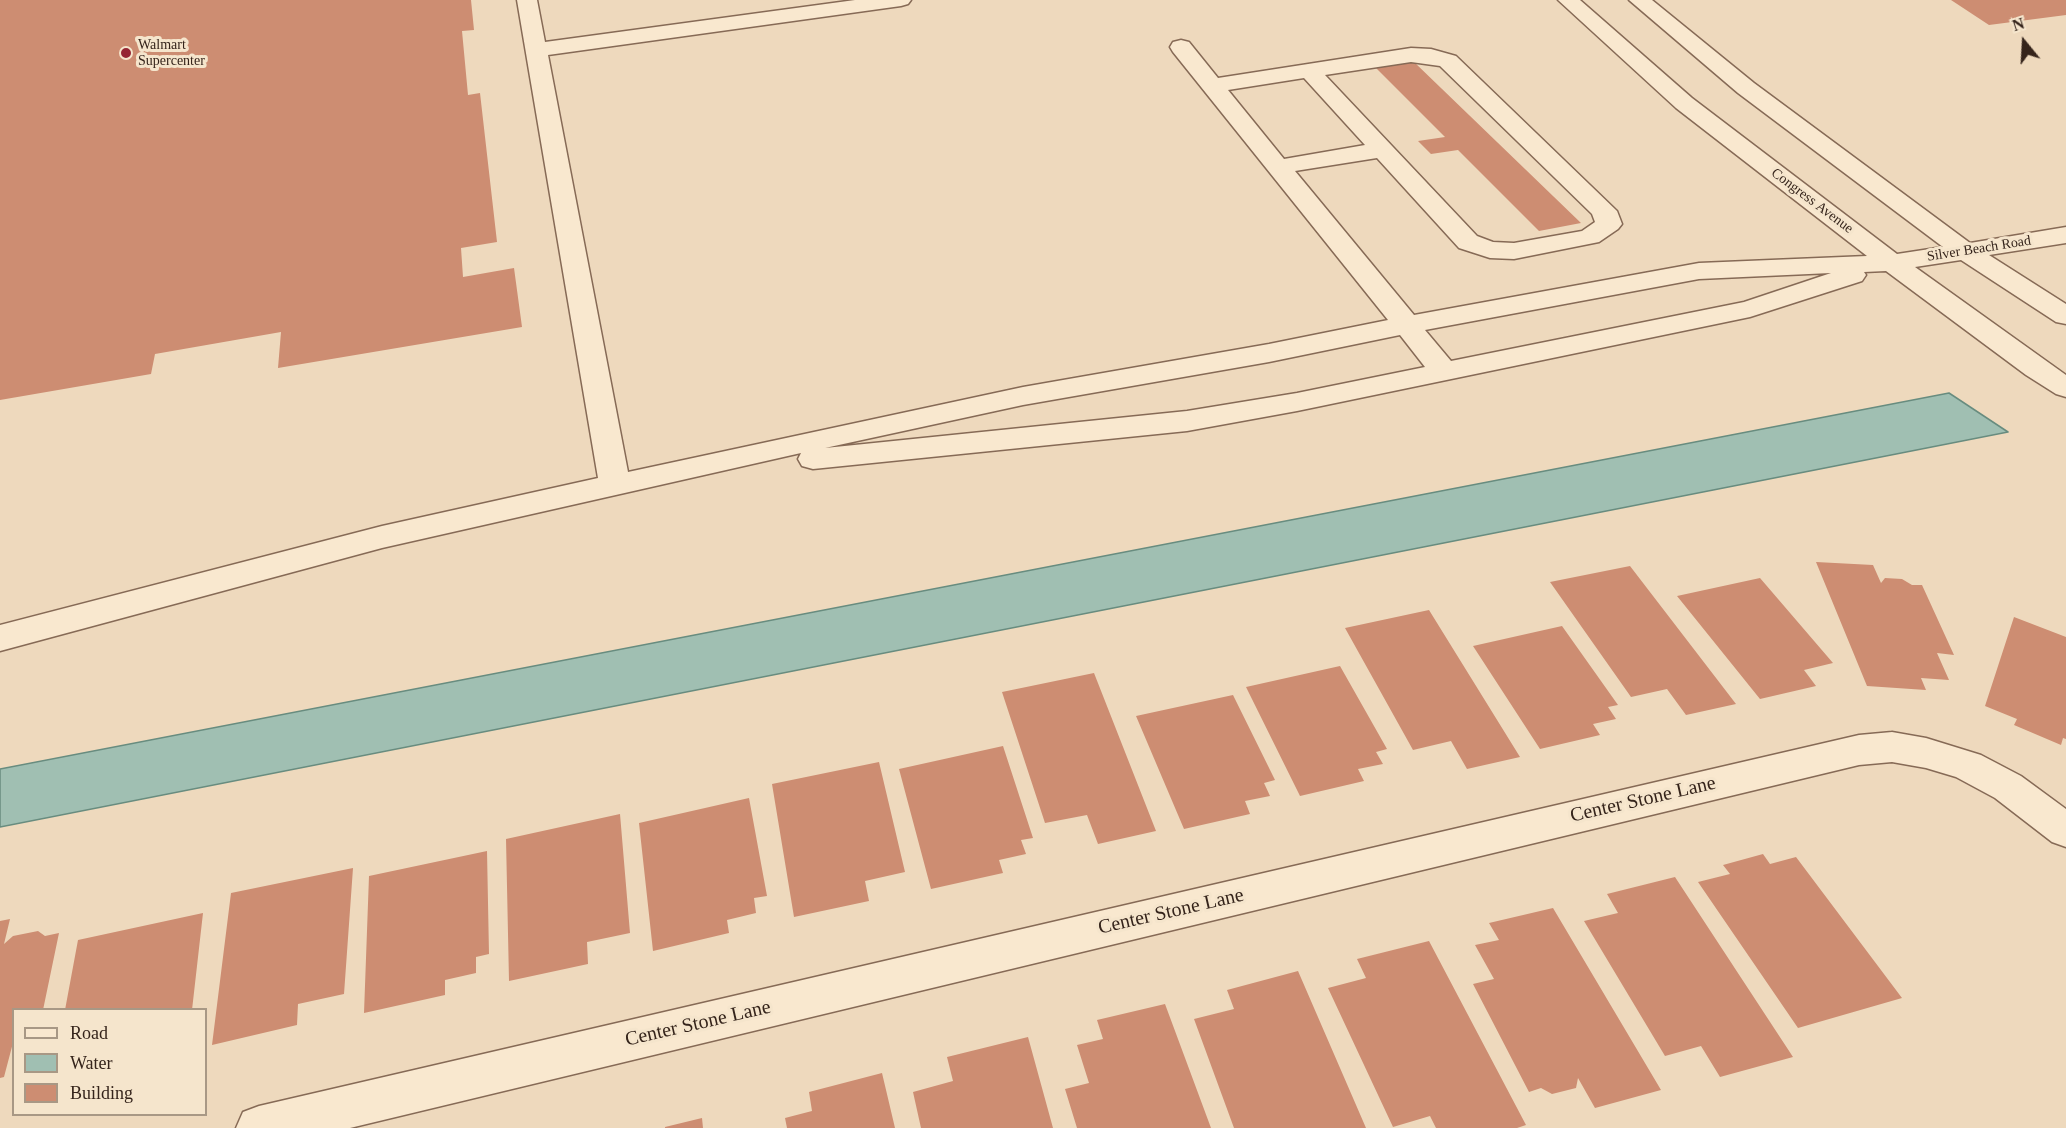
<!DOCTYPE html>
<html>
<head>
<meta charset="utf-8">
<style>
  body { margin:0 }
  #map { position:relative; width:2066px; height:1128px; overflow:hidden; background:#eed9bd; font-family:"Times New Roman",serif }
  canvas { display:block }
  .legend { position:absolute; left:12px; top:1008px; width:195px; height:108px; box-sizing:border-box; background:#f5e5cc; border:2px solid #a89885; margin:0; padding:8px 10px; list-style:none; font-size:18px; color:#35241b }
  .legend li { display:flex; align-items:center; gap:12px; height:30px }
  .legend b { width:30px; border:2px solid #a89885 }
  .north { position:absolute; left:1994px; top:12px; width:60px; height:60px; -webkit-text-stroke:4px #f5e5cc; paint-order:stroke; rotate:342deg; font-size:16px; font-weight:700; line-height:24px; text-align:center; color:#35241b }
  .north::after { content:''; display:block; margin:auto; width:21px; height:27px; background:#35241b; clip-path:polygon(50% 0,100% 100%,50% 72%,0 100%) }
</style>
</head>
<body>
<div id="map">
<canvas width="2066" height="1128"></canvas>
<ul class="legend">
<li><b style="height:8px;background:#f9e8cf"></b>Road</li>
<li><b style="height:16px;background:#a0bfb2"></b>Water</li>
<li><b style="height:16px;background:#cd8d72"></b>Building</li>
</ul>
<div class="north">N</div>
</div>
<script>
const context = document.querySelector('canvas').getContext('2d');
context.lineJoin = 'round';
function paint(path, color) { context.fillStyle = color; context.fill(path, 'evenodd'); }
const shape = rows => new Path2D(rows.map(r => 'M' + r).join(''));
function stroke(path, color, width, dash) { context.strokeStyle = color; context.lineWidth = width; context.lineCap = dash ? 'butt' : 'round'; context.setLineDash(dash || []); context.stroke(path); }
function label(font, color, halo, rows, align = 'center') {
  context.font = font + ' "Times New Roman",serif'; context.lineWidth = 6; context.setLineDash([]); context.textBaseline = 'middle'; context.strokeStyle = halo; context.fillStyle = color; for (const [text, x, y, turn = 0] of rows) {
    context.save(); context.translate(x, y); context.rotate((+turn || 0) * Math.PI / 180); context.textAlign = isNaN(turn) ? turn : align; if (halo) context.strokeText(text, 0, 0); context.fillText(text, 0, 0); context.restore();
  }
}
const water = shape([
  [1949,393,2008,432,0,827,0,769,1949,393]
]);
paint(water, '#a0bfb2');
stroke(water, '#688c7f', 1.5);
paint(shape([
  [0,0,471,0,474,30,462,31,468,95,480,93,497,242,461,248,463,277,514,268,522,327,278,368,281,332,155,354,151,374,0,400],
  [1951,0,2066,0,2066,15,1989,25],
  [1413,61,1581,223,1539,231,1458,150,1431,154,1418,141,1445,137,1375,67],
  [1816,562,1873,565,1881,583,1885,578,1902,579,1912,585,1922,585,1954,655,1937,653,1949,680,1921,678,1926,690,1867,686],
  [1630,566,1736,704,1686,715,1667,689,1631,697,1550,582],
  [1760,578,1833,663,1804,670,1816,686,1760,699,1677,596],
  [1429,610,1520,757,1467,769,1451,741,1413,750,1345,628],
  [2014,617,2066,637,2066,739,2063,738,2061,745,2014,725,2017,719,1985,706],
  [1562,626,1618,705,1608,707,1616,719,1593,724,1600,735,1540,749,1473,646],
  [1340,666,1387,749,1376,752,1383,764,1358,769,1364,781,1300,796,1246,687],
  [1094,673,1156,831,1098,844,1087,815,1045,823,1002,692],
  [1233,695,1275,780,1264,783,1270,796,1245,801,1250,814,1184,829,1136,716],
  [1003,746,1033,838,1021,840,1026,854,999,860,1003,873,931,889,899,769],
  [879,762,905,872,865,881,869,901,794,917,772,784],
  [749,798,767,896,754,898,756,913,727,920,729,933,653,951,639,823],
  [620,814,630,933,587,942,588,964,509,981,506,839],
  [487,851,489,954,476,957,476,973,445,980,445,995,364,1013,369,876],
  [1763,854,1770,864,1796,857,1902,998,1798,1028,1698,882,1730,874,1723,865],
  [353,868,344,994,298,1004,297,1025,212,1045,231,893],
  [1675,877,1793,1057,1720,1077,1701,1046,1665,1056,1584,921,1618,913,1607,894],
  [1553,908,1661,1090,1595,1108,1578,1078,1576,1088,1552,1094,1541,1088,1529,1092,1473,984,1494,979,1475,945,1499,940,1489,923],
  [203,913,192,1010,65,1010,78,940],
  [10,919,4,944,13,936,38,931,45,936,59,933,43,1010,14,1010,14,1039,4,1077,0,1078,0,921],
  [1429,941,1526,1125,1517,1128,1436,1128,1430,1116,1393,1127,1328,988,1366,978,1357,959],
  [1298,971,1366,1128,1234,1128,1194,1019,1234,1009,1227,990],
  [1165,1004,1211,1128,1077,1128,1065,1089,1089,1083,1077,1045,1103,1039,1097,1020],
  [1028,1037,1053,1128,921,1128,913,1092,953,1081,947,1057],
  [882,1073,895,1128,787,1128,785,1118,812,1111,809,1092],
  [702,1118,703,1128,665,1128,665,1127]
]), '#cd8d72');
const minor = shape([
  [517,0,537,0,545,42,855,0,911,0,908,4,901,6,548,55,628,472,1023,387,1269,344,1388,320,1173,52,1170,47,1173,42,1181,40,1189,42,1218,78,1411,48,1431,49,1456,56,1617,211,1622,224,1618,229,1599,242,1514,259,1490,258,1459,248,1377,158,1295,171,1414,315,1699,263,1867,256,1676,108,1558,0,1580,0,1692,98,1897,254,1943,247,1738,93,1629,0,1652,0,1754,83,1970,243,2066,227,2066,243,1989,255,2066,304,2066,324,2056,322,1961,260,1915,267,2066,375,2066,397,2056,394,2026,375,1886,271,1864,272,1866,275,1862,281,1750,317,1297,411,1187,431,813,469,802,466,798,459,801,453,382,548,0,651,0,625,382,526,598,478,517,0],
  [1411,62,1440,66,1592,214,1595,222,1582,231,1514,243,1493,242,1477,236,1325,75,1411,62],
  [1304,78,1365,145,1284,159,1228,90,1304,78],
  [1831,273,1744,302,1451,361,1425,330,1699,279,1831,273],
  [1400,335,1425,367,1297,393,1187,411,825,448,1023,405,1269,362,1400,335],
  [1892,732,1926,738,1981,755,2021,776,2066,809,2066,847,2052,842,1995,798,1956,777,1926,768,1892,762,1859,765,350,1128,236,1128,243,1112,259,1106,1859,735,1892,732]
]);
stroke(minor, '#866a56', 3);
paint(minor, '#f9e8cf');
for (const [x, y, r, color] of [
  [126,53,6,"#952533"]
]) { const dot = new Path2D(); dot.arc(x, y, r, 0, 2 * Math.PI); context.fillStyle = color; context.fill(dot); stroke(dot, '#f5e5cc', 2); }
label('14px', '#35241b', '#f5e5cc', [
  ["Walmart",138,45],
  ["Supercenter",138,61]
], 'left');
label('14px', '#35241b', '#f5e5cc', [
  ["Congress Avenue",1812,201,37],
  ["Silver Beach Road",1979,249,-9]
]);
label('20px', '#35241b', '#f5e5cc', [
  ["Center Stone Lane",1643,800,-13],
  ["Center Stone Lane",1171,912,-13],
  ["Center Stone Lane",698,1024,-13]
]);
</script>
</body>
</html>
